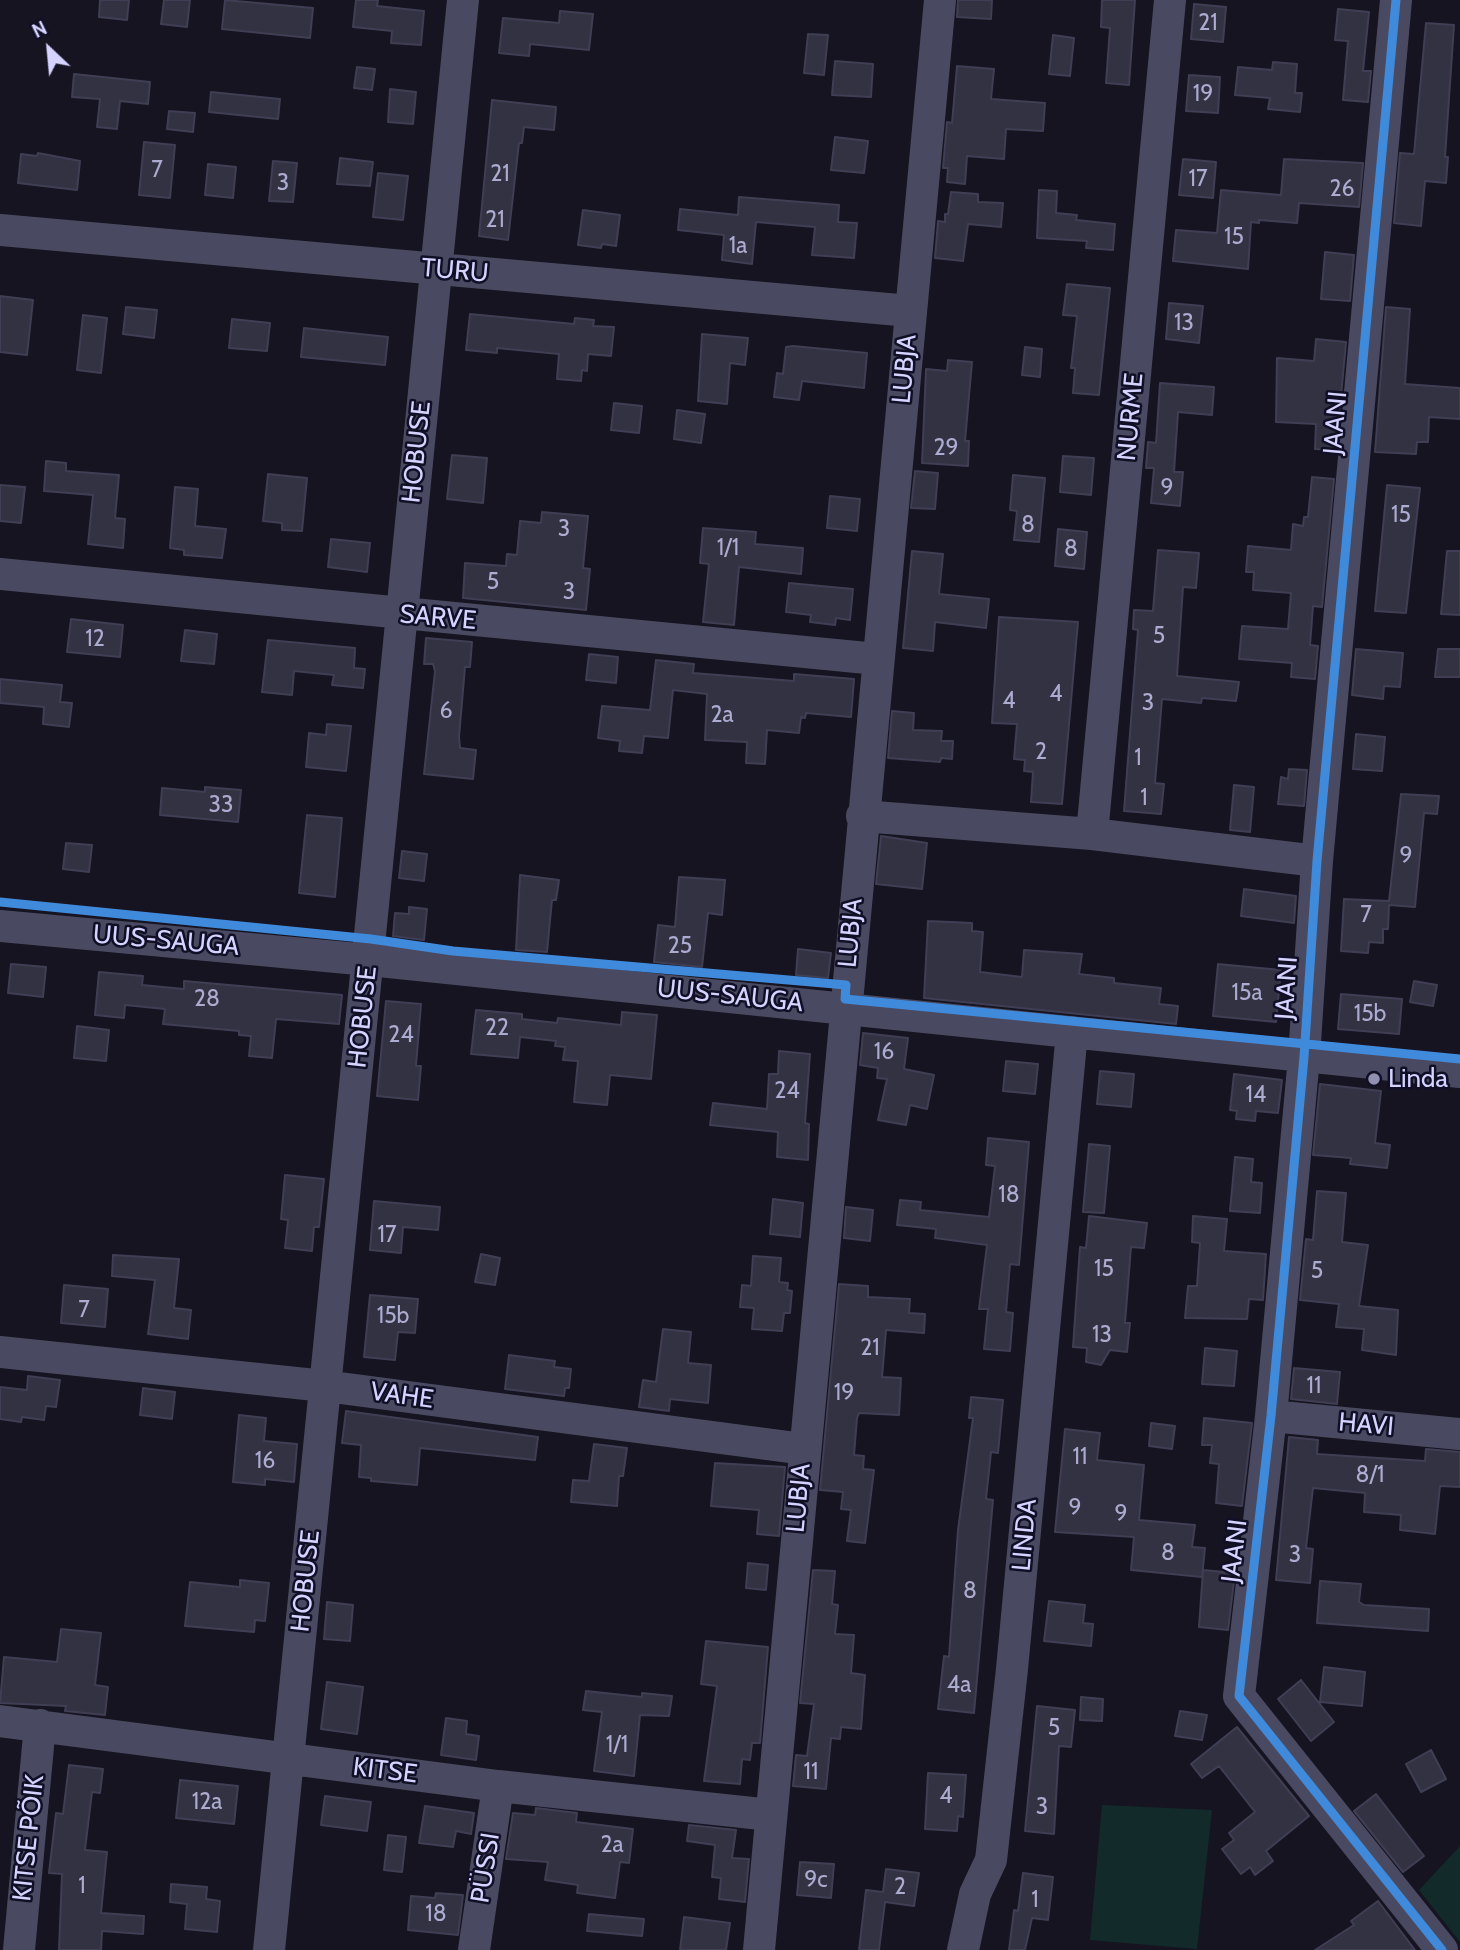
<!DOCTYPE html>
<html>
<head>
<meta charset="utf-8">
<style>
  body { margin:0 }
  #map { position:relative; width:1460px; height:1950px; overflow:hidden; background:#151420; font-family:Cabin,sans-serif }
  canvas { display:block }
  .north { position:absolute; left:14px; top:14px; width:70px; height:70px; -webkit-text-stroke:5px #110f25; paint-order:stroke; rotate:334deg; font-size:19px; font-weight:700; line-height:28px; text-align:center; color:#d5d3ff }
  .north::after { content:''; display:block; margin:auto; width:24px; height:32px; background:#d5d3ff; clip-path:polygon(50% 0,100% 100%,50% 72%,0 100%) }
</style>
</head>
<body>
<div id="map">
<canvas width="1460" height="1950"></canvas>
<div class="north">N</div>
</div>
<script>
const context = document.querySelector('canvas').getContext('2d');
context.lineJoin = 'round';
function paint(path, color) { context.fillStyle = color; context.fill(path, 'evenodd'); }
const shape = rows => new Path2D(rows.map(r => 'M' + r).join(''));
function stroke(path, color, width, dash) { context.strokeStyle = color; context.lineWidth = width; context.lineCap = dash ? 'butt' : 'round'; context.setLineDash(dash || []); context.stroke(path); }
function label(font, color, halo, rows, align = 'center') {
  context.font = font + ' Cabin,sans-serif'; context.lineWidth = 5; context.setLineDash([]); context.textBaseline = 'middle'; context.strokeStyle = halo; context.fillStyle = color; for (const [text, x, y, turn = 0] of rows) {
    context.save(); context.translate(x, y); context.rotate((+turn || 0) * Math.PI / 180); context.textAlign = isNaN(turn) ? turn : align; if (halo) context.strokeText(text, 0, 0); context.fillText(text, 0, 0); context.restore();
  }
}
paint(shape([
  [1102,1805,1212,1810,1197,1949,1090,1940],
  [1460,1846,1460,1942,1419,1890]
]), '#122b2a');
const building = shape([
  [100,0,129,0,127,20,99,17,100,0],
  [164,0,190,0,187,27,161,24,164,0],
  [225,0,313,8,310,38,222,29,225,0],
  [356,0,378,0,377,6,424,11,421,45,391,43,392,31,353,27,356,0],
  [958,0,992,0,991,19,957,17,958,0],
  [1102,0,1135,0,1129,85,1106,83,1110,28,1101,27,1102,0],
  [1194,4,1226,7,1223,42,1191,39,1194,4],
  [1338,9,1369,12,1363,71,1371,71,1368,102,1343,100,1348,41,1335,40,1338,9],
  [560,11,593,14,589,50,530,44,529,56,499,53,503,18,559,23,560,11],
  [1426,23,1454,25,1445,157,1448,157,1446,183,1425,181,1421,226,1394,223,1400,153,1414,154,1426,23],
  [808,34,828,35,824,75,804,73,808,34],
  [1053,35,1074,38,1070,76,1049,74,1053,35],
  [835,61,873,64,871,97,832,95,835,61],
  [1273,62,1297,64,1295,93,1302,93,1300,112,1268,109,1270,98,1235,95,1238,67,1272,70,1273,62],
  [957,66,994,69,991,99,1045,103,1043,131,1006,129,1004,159,967,156,965,184,947,182,948,168,943,168,947,122,952,123,957,66],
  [357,67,375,69,372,90,354,88,357,67],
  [74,74,150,82,148,104,120,101,117,129,97,127,100,99,72,97,74,74],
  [1189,75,1220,77,1218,113,1186,111,1189,75],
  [390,89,416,92,413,124,388,122,390,89],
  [211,92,280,99,278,119,209,112,211,92],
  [492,100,556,107,554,130,524,127,522,143,519,143,508,240,479,236,492,100],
  [169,111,195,113,193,132,167,129,169,111],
  [835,137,868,141,864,173,831,170,835,137],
  [144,142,175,145,170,198,139,195,144,142],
  [38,153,80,161,77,190,18,183,21,154,37,156,38,153],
  [340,158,373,162,370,186,337,184,340,158],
  [1183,159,1216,162,1213,198,1179,195,1183,159],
  [1284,159,1363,163,1359,207,1299,203,1297,223,1259,220,1259,223,1251,222,1248,269,1173,261,1176,230,1217,233,1221,190,1281,195,1284,159],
  [273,161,297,163,293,202,269,201,273,161],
  [208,164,236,167,233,198,205,195,208,164],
  [378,173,408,176,403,220,373,217,378,173],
  [1039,190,1057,191,1056,213,1077,215,1076,220,1115,224,1113,250,1086,248,1087,241,1037,238,1039,190],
  [951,192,978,194,978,202,1003,203,1001,227,968,224,963,261,935,258,938,221,945,222,945,214,948,214,951,192],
  [739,197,839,205,838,222,857,223,854,258,812,255,815,227,756,222,752,264,722,260,724,235,678,230,680,209,738,215,739,197],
  [583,210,620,215,616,246,602,244,601,248,578,245,583,210],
  [1325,252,1354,255,1350,301,1321,299,1325,252],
  [1067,284,1110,288,1099,395,1073,393,1075,368,1071,368,1077,316,1063,315,1067,284],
  [0,296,33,300,27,355,0,352,0,296],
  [1169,303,1203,306,1199,343,1166,339,1169,303],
  [126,307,157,310,154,338,123,334,126,307],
  [1386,307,1410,309,1405,384,1460,388,1460,419,1429,417,1428,442,1417,442,1416,454,1375,452,1386,307],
  [470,314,574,324,575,318,594,320,593,326,614,327,611,356,588,354,587,371,582,370,581,381,557,379,559,354,497,348,497,353,466,350,470,314],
  [83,315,107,318,101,373,77,370,83,315],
  [232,319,270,323,267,351,229,348,232,319],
  [304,328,388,337,385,365,301,357,304,328],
  [702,334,748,338,745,365,730,363,727,404,698,401,702,334],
  [1316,339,1346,342,1336,450,1315,449,1316,424,1276,422,1277,358,1314,361,1316,339],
  [793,346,867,353,864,388,802,381,799,400,774,397,777,373,783,374,786,347,793,346],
  [1025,347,1042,349,1040,377,1022,375,1025,347],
  [948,360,972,362,965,441,969,441,968,466,922,463,926,369,947,371,948,360],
  [1160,383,1214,387,1212,415,1178,412,1174,472,1183,472,1180,506,1151,503,1154,468,1146,468,1148,442,1156,443,1160,383],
  [614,403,642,406,639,433,611,430,614,403],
  [677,410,705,414,701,443,674,439,677,410],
  [452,455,487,458,483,503,447,499,452,455],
  [1063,456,1094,458,1091,495,1060,492,1063,456],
  [46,461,66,463,66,471,119,475,115,518,125,519,123,548,88,544,93,495,44,491,46,461],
  [915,471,938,473,935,509,911,508,915,471],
  [268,474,307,478,302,531,282,530,282,523,263,521,268,474],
  [1013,475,1045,478,1039,542,1014,540,1017,511,1010,510,1013,475],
  [1312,477,1334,479,1322,607,1313,606,1310,645,1318,646,1315,679,1291,677,1292,663,1239,659,1242,626,1288,629,1291,593,1253,590,1254,572,1246,572,1248,546,1291,550,1293,524,1303,526,1304,517,1308,517,1312,477],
  [0,485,25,487,21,523,0,521,0,485],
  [1387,485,1420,488,1406,613,1375,611,1387,485],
  [175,487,198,489,195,526,226,529,222,558,184,555,184,550,170,548,175,487],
  [830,496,860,499,857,531,827,528,830,496],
  [542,512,588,516,583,568,590,569,586,610,463,598,465,563,506,566,507,554,517,555,520,521,541,523,542,512],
  [703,528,756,532,755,544,803,548,801,574,739,567,734,625,703,622,709,564,700,563,703,528],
  [1058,529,1087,532,1084,569,1055,566,1058,529],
  [331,539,370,543,367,572,328,567,331,539],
  [1158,550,1199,553,1196,588,1183,587,1177,676,1239,682,1236,701,1202,698,1201,703,1162,699,1155,783,1164,784,1161,814,1124,811,1138,630,1133,629,1134,610,1153,611,1158,550],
  [912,551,943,554,939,594,989,599,986,628,935,622,933,651,903,648,912,551],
  [1447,551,1460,551,1460,615,1441,614,1447,551],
  [789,583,853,589,850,620,836,618,835,625,810,622,811,615,786,612,789,583],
  [999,617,1078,622,1062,804,1031,802,1033,772,1024,771,1025,760,1014,759,1017,724,992,723,999,617],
  [71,619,123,625,120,657,67,652,71,619],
  [185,630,217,634,214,664,181,661,185,630],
  [426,638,472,642,470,667,465,667,459,737,460,748,476,750,473,779,424,774,435,671,433,664,424,664,426,638],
  [268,640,355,648,354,668,365,669,363,688,332,685,334,675,294,671,292,695,262,692,268,640],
  [1356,649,1403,653,1400,687,1384,686,1383,699,1352,695,1356,649],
  [1438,649,1460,649,1460,677,1435,677,1438,649],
  [589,654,618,657,616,683,586,680,589,654],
  [656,660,694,664,693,673,794,681,794,674,854,679,851,717,806,713,805,718,801,717,799,733,767,730,765,764,746,763,747,742,705,740,707,694,673,690,668,738,644,736,642,753,619,751,620,741,598,738,602,706,650,710,656,660],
  [0,679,62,685,60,702,72,703,69,727,43,724,44,707,0,703,0,679],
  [892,711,914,713,913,730,942,731,941,741,953,741,952,759,941,758,940,762,888,758,892,711],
  [327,724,351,726,346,771,306,767,309,733,326,735,327,724],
  [1356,734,1385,737,1382,771,1353,769,1356,734],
  [1289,769,1307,770,1304,806,1278,804,1281,777,1288,779,1289,769],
  [1234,785,1254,787,1250,832,1230,830,1234,785],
  [205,787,241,790,238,822,160,815,162,788,205,792,205,787],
  [1401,794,1439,796,1437,814,1424,813,1415,907,1389,905,1388,929,1383,929,1383,943,1369,942,1368,953,1341,951,1344,899,1389,901,1401,794],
  [307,815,342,818,335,897,299,893,307,815],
  [881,836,927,843,922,889,876,884,881,836],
  [66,843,92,845,89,872,63,869,66,843],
  [402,851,427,854,424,881,399,878,402,851],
  [520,875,559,880,556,900,552,900,547,952,516,950,520,875],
  [679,877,725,880,722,915,708,913,702,967,654,962,658,925,675,927,679,877],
  [1244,889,1296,896,1294,923,1241,916,1244,889],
  [409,907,427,909,424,940,393,936,395,913,409,914,409,907],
  [928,921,972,923,972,931,983,932,980,972,1022,977,1024,950,1082,954,1079,974,1114,978,1114,983,1161,988,1159,1004,1178,1006,1176,1024,924,998,928,921],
  [798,949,831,953,828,978,796,975,798,949],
  [11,964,46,967,43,997,8,993,11,964],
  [1218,964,1281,970,1276,1022,1213,1016,1218,964],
  [99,972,143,976,142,985,184,989,184,981,342,995,339,1024,276,1019,272,1058,249,1056,251,1036,239,1035,239,1031,163,1024,165,1009,125,1005,124,1018,95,1015,99,972],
  [1414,981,1437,985,1433,1006,1410,1002,1414,981],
  [1341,994,1402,999,1399,1034,1338,1029,1341,994],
  [386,1001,421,1004,416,1066,421,1066,418,1100,377,1096,386,1001],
  [476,1010,522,1014,522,1019,557,1023,558,1018,621,1025,622,1012,657,1015,651,1079,610,1075,607,1105,574,1102,578,1061,563,1060,565,1047,555,1046,556,1041,520,1037,518,1058,471,1054,476,1010],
  [77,1026,109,1030,106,1061,74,1058,77,1026],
  [863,1033,908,1038,904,1069,934,1075,927,1109,910,1105,906,1125,878,1120,887,1079,877,1078,878,1068,860,1065,863,1033],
  [779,1051,810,1054,805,1123,809,1124,808,1160,777,1157,778,1132,710,1125,713,1103,767,1109,769,1074,778,1074,779,1051],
  [1006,1061,1038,1064,1035,1094,1003,1091,1006,1061],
  [1100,1071,1134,1074,1131,1107,1097,1104,1100,1071],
  [1234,1074,1282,1080,1278,1113,1256,1111,1255,1121,1236,1119,1237,1111,1230,1110,1234,1074],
  [1320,1084,1381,1091,1375,1143,1390,1145,1387,1168,1350,1164,1351,1158,1313,1155,1320,1084],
  [988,1138,1029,1142,1019,1265,1010,1264,1006,1312,1013,1313,1010,1351,984,1349,988,1309,979,1309,987,1245,935,1238,936,1229,897,1225,900,1200,921,1202,920,1210,989,1217,995,1166,986,1165,988,1138],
  [1089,1144,1110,1146,1104,1213,1083,1212,1089,1144],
  [1235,1157,1253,1159,1251,1182,1262,1183,1260,1213,1230,1211,1235,1157],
  [285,1175,324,1179,319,1227,314,1227,312,1251,285,1248,288,1220,281,1219,285,1175],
  [1317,1191,1346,1193,1342,1242,1368,1245,1359,1306,1398,1310,1396,1355,1362,1350,1364,1329,1336,1327,1339,1304,1300,1300,1306,1239,1313,1240,1317,1191],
  [773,1199,803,1203,800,1237,770,1234,773,1199],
  [374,1201,440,1207,438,1230,403,1227,401,1253,370,1250,374,1201],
  [846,1207,873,1210,870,1241,844,1238,846,1207],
  [1089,1216,1147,1223,1144,1248,1131,1247,1125,1323,1130,1323,1127,1352,1110,1350,1101,1365,1086,1362,1087,1348,1073,1347,1080,1247,1086,1248,1089,1216],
  [1193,1216,1227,1219,1224,1251,1266,1254,1263,1300,1249,1299,1247,1319,1185,1318,1188,1286,1197,1286,1200,1243,1192,1242,1193,1216],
  [481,1254,500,1258,495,1285,475,1282,481,1254],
  [113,1255,179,1259,174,1308,191,1310,188,1339,148,1334,155,1280,112,1276,113,1255],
  [753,1256,781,1258,779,1282,788,1283,787,1290,792,1291,790,1313,784,1313,782,1331,752,1329,754,1308,740,1307,742,1285,751,1286,753,1256],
  [839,1284,868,1286,868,1297,910,1299,909,1313,925,1314,924,1333,886,1330,882,1377,901,1378,899,1415,859,1413,857,1418,854,1455,864,1456,863,1469,874,1470,865,1543,847,1541,851,1510,841,1509,843,1492,820,1490,839,1284],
  [64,1285,108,1289,105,1327,61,1323,64,1285],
  [370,1295,418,1299,415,1333,398,1332,395,1360,364,1357,370,1295],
  [663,1329,691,1332,688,1363,711,1365,708,1403,670,1399,669,1411,639,1407,643,1380,656,1382,663,1329],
  [1205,1348,1237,1351,1234,1386,1202,1384,1205,1348],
  [509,1355,555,1361,554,1367,571,1369,569,1388,565,1388,564,1396,505,1389,509,1355],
  [1294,1368,1340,1372,1337,1404,1291,1399,1294,1368],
  [28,1376,60,1380,56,1407,46,1406,44,1420,22,1417,21,1422,0,1419,0,1387,27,1390,28,1376],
  [143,1388,175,1392,172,1419,140,1415,143,1388],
  [971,1397,1003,1400,998,1453,991,1452,986,1499,993,1500,974,1713,938,1709,944,1656,949,1657,958,1530,973,1418,969,1418,971,1397],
  [346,1411,538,1437,535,1460,420,1448,417,1485,371,1481,371,1478,359,1477,361,1445,342,1443,346,1411],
  [239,1415,266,1418,264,1441,297,1444,294,1482,265,1479,265,1485,233,1482,239,1415],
  [1204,1418,1252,1423,1242,1506,1216,1503,1219,1464,1210,1463,1212,1445,1202,1445,1204,1418],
  [1151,1423,1175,1426,1172,1449,1149,1446,1151,1423],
  [1065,1429,1100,1433,1097,1460,1144,1465,1139,1520,1195,1525,1192,1547,1205,1548,1202,1577,1131,1570,1134,1537,1055,1532,1065,1429],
  [1289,1437,1318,1440,1317,1454,1425,1461,1426,1449,1460,1452,1460,1487,1440,1486,1435,1534,1400,1530,1401,1515,1364,1512,1365,1493,1313,1488,1306,1548,1313,1549,1310,1583,1276,1580,1289,1437],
  [594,1444,627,1448,623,1476,619,1476,617,1506,571,1502,573,1480,589,1481,594,1444],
  [715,1463,785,1467,779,1536,757,1534,759,1510,711,1506,715,1463],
  [748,1563,768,1565,766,1590,746,1588,748,1563],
  [813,1570,835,1571,832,1604,838,1605,835,1634,854,1635,851,1673,865,1675,861,1729,841,1727,840,1739,831,1738,826,1789,793,1786,796,1755,807,1756,814,1704,800,1703,813,1570],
  [1203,1570,1235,1573,1228,1630,1199,1627,1203,1570],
  [240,1580,269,1583,265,1621,255,1620,254,1632,185,1626,190,1582,240,1587,240,1580],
  [1320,1581,1361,1584,1359,1602,1364,1605,1429,1609,1428,1631,1317,1623,1320,1581],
  [1049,1601,1085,1605,1083,1623,1093,1624,1091,1646,1044,1641,1049,1601],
  [327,1602,353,1605,350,1641,324,1639,327,1602],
  [61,1629,101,1633,95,1685,108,1687,105,1715,65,1711,66,1706,0,1703,4,1657,57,1662,61,1629],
  [706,1641,768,1647,760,1743,752,1743,750,1760,742,1759,740,1784,704,1781,717,1686,701,1684,706,1641],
  [1324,1667,1365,1672,1362,1706,1320,1702,1324,1667],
  [1301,1680,1334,1722,1311,1741,1278,1699,1301,1680],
  [327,1682,363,1687,357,1734,321,1729,327,1682],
  [586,1691,642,1697,642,1693,672,1696,669,1716,640,1715,634,1776,594,1771,602,1712,583,1710,586,1691],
  [1081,1697,1103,1699,1102,1721,1080,1720,1081,1697],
  [1037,1706,1075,1710,1071,1747,1059,1746,1054,1834,1025,1831,1037,1706],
  [1180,1711,1207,1715,1202,1740,1175,1736,1180,1711],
  [446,1718,467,1721,466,1734,479,1736,476,1760,441,1755,446,1718],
  [1237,1727,1309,1816,1266,1851,1273,1861,1255,1875,1250,1867,1241,1874,1222,1849,1234,1840,1229,1833,1255,1812,1219,1766,1202,1778,1191,1764,1237,1727],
  [1431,1750,1446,1779,1421,1792,1406,1764,1431,1750],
  [69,1765,103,1769,100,1793,92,1792,85,1850,107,1852,101,1913,144,1916,143,1934,102,1931,101,1950,59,1950,62,1874,49,1873,56,1813,63,1814,69,1765],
  [928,1773,966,1775,963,1817,958,1816,957,1831,925,1829,928,1773],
  [180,1780,238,1786,234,1824,176,1818,180,1780],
  [1376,1794,1424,1856,1403,1872,1354,1811,1376,1794],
  [325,1796,371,1802,367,1831,321,1825,325,1796],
  [425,1806,474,1813,471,1834,456,1831,453,1847,419,1843,425,1806],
  [536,1808,577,1813,576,1822,633,1829,629,1863,620,1862,615,1898,577,1893,578,1885,545,1880,548,1862,506,1859,513,1813,535,1815,536,1808],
  [689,1825,736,1830,732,1858,749,1859,745,1902,719,1899,721,1878,712,1877,715,1845,687,1841,689,1825],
  [388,1835,406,1837,402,1872,384,1870,388,1835],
  [800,1862,834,1864,831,1898,797,1895,800,1862],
  [886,1869,919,1873,914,1906,885,1902,879,1950,859,1950,866,1890,883,1892,886,1869],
  [1023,1873,1053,1877,1048,1920,1032,1918,1025,1950,1009,1950,1014,1910,1018,1911,1023,1873],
  [171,1884,207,1887,206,1899,220,1901,217,1932,185,1929,187,1904,170,1902,171,1884],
  [436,1893,463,1895,458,1935,408,1930,411,1896,435,1898,436,1893],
  [1378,1901,1415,1950,1315,1950,1354,1925,1351,1921,1378,1901],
  [589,1914,644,1919,642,1936,587,1931,589,1914],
  [684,1917,730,1923,726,1950,680,1950,684,1917]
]);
paint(building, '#333242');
stroke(building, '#403e54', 2);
stroke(shape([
  [1396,0,1317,861,1304,1057,1271,1416,1239,1696,1442,1950],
  [0,230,910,311],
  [0,574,877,659],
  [862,816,1092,834,1317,861],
  [1092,834,1170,0],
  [0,926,369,960,1460,1072],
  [0,1352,325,1386,804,1449],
  [1271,1416,1460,1434],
  [0,1721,498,1786,771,1815],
  [19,1950,40,1725],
  [269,1950,463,0],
  [474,1950,498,1786],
  [759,1950,940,0],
  [963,1950,975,1894,991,1860,1012,1669,1072,1032]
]), '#494a61', 32);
stroke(shape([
  [1396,0,1317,861,1304,1057,1271,1416,1239,1696,1442,1950],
  [0,902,371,939,453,951,846,985,845,999,1460,1059]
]), '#408adc', 9);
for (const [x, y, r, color] of [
  [1374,1079,7,"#9290b1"]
]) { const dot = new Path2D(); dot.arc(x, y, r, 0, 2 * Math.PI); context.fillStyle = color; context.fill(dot); stroke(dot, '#110f25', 2.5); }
label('23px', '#acabd0', null, [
  ["21",1208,23],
  ["19",1203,94],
  ["7",157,170],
  ["21",500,174],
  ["17",1198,179],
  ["3",283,183],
  ["26",1342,189],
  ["21",495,220],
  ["15",1234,237],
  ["1a",738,246],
  ["13",1184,323],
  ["29",946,448],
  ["9",1167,488],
  ["15",1401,515],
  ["8",1028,525],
  ["3",564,529],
  ["1/1",728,548],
  ["8",1071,549],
  ["5",493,582],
  ["3",569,592],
  ["5",1159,636],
  ["12",95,639],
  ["4",1056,694],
  ["4",1009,701],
  ["3",1148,703],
  ["6",446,711],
  ["2a",722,715],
  ["2",1041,752],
  ["1",1138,758],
  ["1",1144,798],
  ["33",221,805],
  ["9",1406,856],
  ["7",1366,915],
  ["25",680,946],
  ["15a",1247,993],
  ["28",207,999],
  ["15b",1370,1014],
  ["22",497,1028],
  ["24",401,1035],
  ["16",884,1052],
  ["24",787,1091],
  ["14",1256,1095],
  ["18",1009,1195],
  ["17",387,1235],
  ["15",1104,1269],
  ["5",1317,1271],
  ["7",84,1310],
  ["15b",393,1316],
  ["13",1102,1335],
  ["21",870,1348],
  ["11",1314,1386],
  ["19",844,1393],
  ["11",1080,1457],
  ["16",265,1461],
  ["8/1",1370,1475],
  ["9",1075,1508],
  ["9",1121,1514],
  ["8",1168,1553],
  ["3",1295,1555],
  ["8",970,1591],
  ["4a",959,1685],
  ["5",1054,1728],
  ["1/1",617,1745],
  ["11",811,1772],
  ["4",946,1796],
  ["12a",207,1802],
  ["3",1042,1807],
  ["2a",612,1845],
  ["9c",816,1880],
  ["1",82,1886],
  ["2",900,1887],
  ["1",1035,1900],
  ["18",436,1914]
]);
label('26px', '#d5d3ff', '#110f25', [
  ["TURU",455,271,5],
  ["LUBJA",905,369,-85],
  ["NURME",1131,417,-85],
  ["JAANI",1336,423,-85],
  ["HOBUSE",417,452,-84],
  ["SARVE",438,618,5],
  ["LUBJA",851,933,-85],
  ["UUS-SAUGA",166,941,5],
  ["JAANI",1287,988,-86],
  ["UUS-SAUGA",730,996,6],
  ["HOBUSE",363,1017,-84],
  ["VAHE",402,1396,8],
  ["HAVI",1366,1425,5],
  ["LUBJA",799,1498,-85],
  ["LINDA",1025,1535,-85],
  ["JAANI",1235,1551,-83],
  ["HOBUSE",306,1581,-84],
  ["KITSE",385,1771,7],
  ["KITSE PÕIK",29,1838,-84],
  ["PÜSSI",486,1868,-81]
]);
label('26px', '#d5d3ff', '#110f25', [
  ["Linda",1388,1079]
], 'left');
</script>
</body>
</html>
